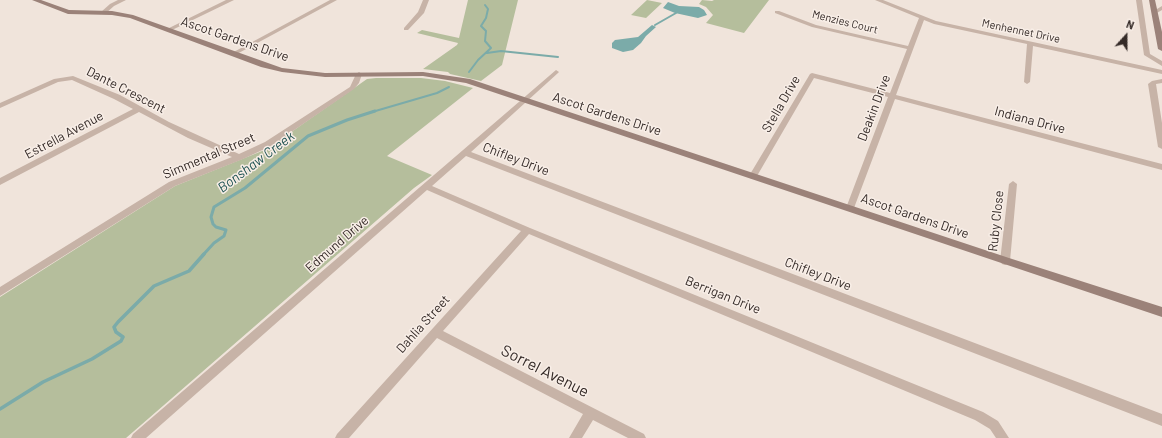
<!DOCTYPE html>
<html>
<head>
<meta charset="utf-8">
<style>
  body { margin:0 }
  #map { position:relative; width:1162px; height:438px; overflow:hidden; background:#f0e4db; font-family:Barlow,sans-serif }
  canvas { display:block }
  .north { position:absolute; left:1106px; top:16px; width:40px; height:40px; -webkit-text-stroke:3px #f8eee7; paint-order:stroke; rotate:21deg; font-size:11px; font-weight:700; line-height:16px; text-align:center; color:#342a27 }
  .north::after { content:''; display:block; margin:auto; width:14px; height:18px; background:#342a27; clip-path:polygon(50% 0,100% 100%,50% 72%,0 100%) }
</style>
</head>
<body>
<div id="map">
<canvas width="1162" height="438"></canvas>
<div class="north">N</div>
</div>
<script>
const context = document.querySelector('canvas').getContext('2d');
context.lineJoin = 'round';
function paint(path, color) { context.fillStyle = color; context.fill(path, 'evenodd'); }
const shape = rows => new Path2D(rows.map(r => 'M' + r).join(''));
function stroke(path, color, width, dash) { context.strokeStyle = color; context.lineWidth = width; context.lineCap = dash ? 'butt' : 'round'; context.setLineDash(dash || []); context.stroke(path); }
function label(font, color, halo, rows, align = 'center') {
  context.font = font + ' Barlow,sans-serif'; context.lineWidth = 3; context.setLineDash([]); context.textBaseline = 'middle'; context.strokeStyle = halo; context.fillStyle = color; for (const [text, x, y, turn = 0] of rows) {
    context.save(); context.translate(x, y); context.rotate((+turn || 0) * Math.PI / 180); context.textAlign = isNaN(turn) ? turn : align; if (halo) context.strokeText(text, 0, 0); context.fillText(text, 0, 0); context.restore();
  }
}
paint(shape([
  [468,0,518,0,502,65,481,81,450,74,448,72,423,69,457,45,458,43,417,33,422,30,459,38],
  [647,0,662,3,646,18,631,15],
  [702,0,712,1,714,0,769,0,744,33,706,23,713,15,706,7,699,4],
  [376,78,421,78,445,81,473,88,387,156,432,175,414,188,126,438,0,438,0,297,175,186,267,149,367,79]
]), '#b5be9c');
paint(shape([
  [668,2,679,6,699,7,704,10,707,15,698,18,675,13,663,8],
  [652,25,656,27,646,36,641,43,633,50,623,52,612,48,612,43,615,40,638,37]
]), '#7baba9');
stroke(shape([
  [655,25,676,13],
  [487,53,501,51,558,57],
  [469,72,478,60,491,48,485,41,486,31,481,26,486,18,488,9,485,5],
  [372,112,437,93,449,87]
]), '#7baba9', 2);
stroke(shape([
  [203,255,214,243,224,236,226,230,216,227,213,224,211,217,214,207,245,188,308,136,347,120,375,111]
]), '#7baba9', 3);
stroke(shape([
  [0,409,43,382,92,359,121,341,123,337,116,332,114,327,118,322,154,286,189,271,204,254]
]), '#7baba9', 3.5);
paint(shape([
  [118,0,126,0,114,6,105,14,101,14,101,12,110,4,118,0],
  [226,0,234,0,170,31,165,30,226,0],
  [330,0,337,0,235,55,230,54,330,0],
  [423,0,429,0,424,13,408,30,404,30,404,28,418,12,423,0],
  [875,0,883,0,936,21,1162,70,1162,74,1033,46,1030,82,1027,84,1024,82,1027,44,934,24,924,20,896,95,1162,164,1162,170,895,99,854,208,850,211,846,208,888,97,814,78,757,176,753,179,750,178,749,176,810,74,812,73,890,93,907,49,812,27,775,13,775,11,779,11,816,25,908,46,919,18,875,0],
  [1136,0,1142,0,1150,54,1162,61,1162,66,1144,55,1136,0],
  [1162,6,1162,10,1155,14,1152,12,1162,6],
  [556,70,559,72,558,73,471,152,1162,414,1162,426,466,156,432,186,530,228,983,412,998,421,1009,438,996,438,990,429,975,420,529,234,443,331,644,434,646,438,628,438,593,420,582,438,569,438,583,414,437,338,349,438,335,438,337,434,521,231,427,190,146,438,131,438,133,434,556,70],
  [359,72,362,74,359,83,354,89,271,146,243,159,175,186,0,296,0,287,169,182,232,157,188,138,139,112,0,185,0,178,133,109,114,99,72,80,58,82,0,108,0,103,54,79,73,76,120,95,169,122,239,154,265,142,350,87,356,74,359,72],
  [1162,79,1162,83,1156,84,1162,123,1162,149,1158,147,1148,84,1152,81,1162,79],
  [1013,181,1017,184,1010,261,1008,264,1005,265,1002,264,1000,261,1009,184,1013,181]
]), '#c7b3a7');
paint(shape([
  [32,0,41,0,69,10,112,11,133,15,282,68,325,73,423,72,470,79,1009,258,1162,307,1162,317,466,83,423,76,325,77,282,72,261,67,130,18,112,15,68,14,32,0],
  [1149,0,1155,0,1162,32,1162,51,1158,49,1149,0]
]), '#9b8279');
label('11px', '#342a27', '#f8eee7', [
  ["Menzies Court",845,22,14],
  ["Menhennet Drive",1021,31,12]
]);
label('13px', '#342a27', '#f8eee7', [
  ["Ascot Gardens Drive",235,39,19],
  ["Dante Crescent",126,90,27],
  ["Stella Drive",781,104,-60],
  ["Deakin Drive",874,108,-69],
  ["Ascot Gardens Drive",607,114,18],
  ["Indiana Drive",1030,120,15],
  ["Estrella Avenue",64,135,-28],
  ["Simmental Street",209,156,-23],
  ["Chifley Drive",516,159,21],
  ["Ascot Gardens Drive",915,216,19],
  ["Ruby Close",996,221,-84],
  ["Edmund Drive",337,244,-41],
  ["Chifley Drive",818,274,21],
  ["Berrigan Drive",723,295,22],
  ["Dahlia Street",423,324,-48]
]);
label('italic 14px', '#1f5352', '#f8eee7', [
  ["Bonshaw Creek",256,162,-37]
]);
label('16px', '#342a27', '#f8eee7', [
  ["Sorrel Avenue",545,371,27]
]);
</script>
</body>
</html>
